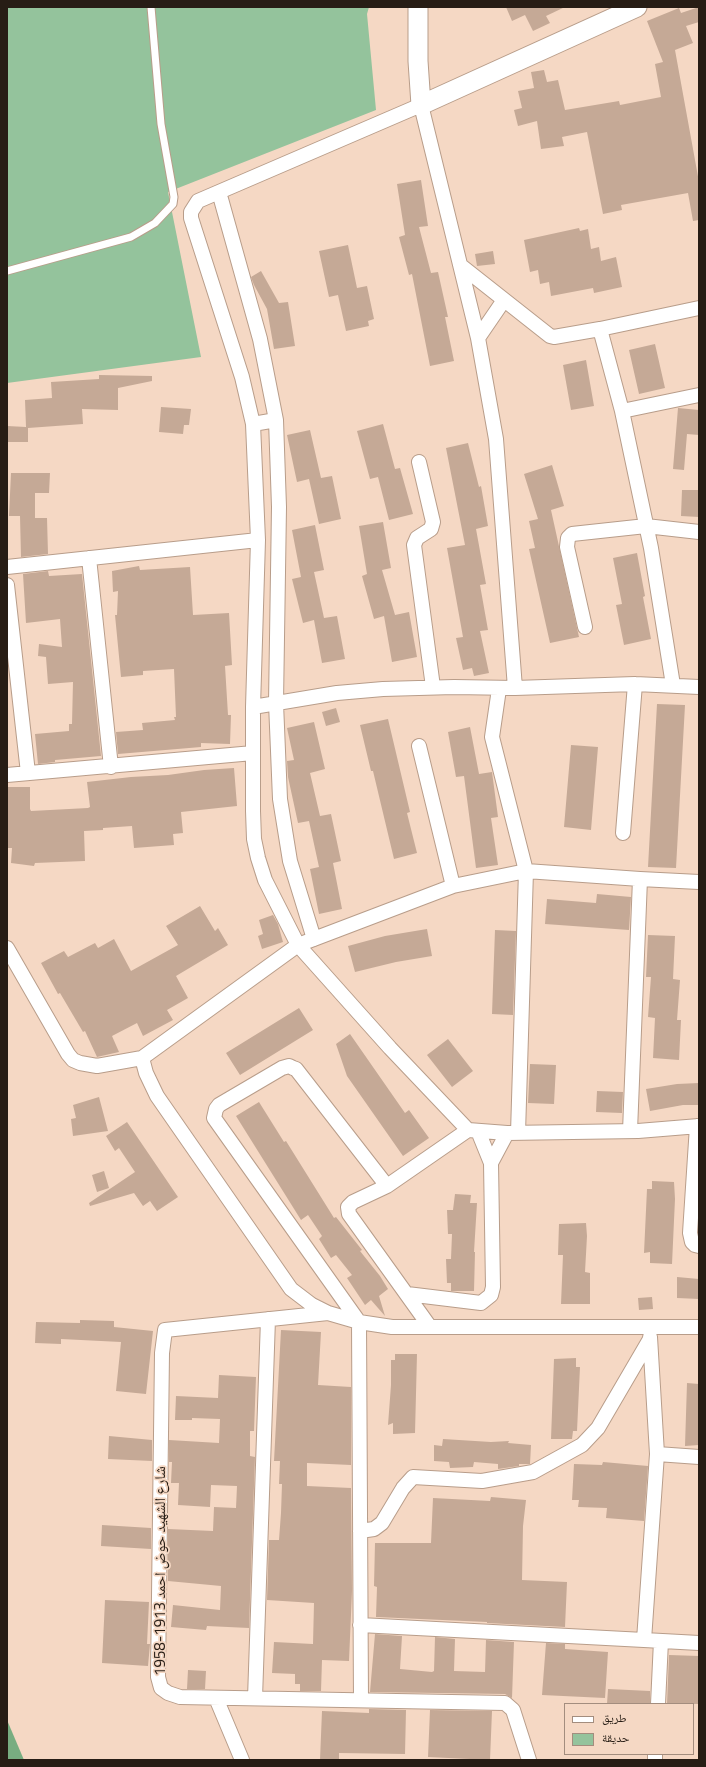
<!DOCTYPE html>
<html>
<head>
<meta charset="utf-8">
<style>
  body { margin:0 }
  #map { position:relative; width:706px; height:1767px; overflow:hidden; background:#f5d8c4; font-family:"Titillium Web","Noto Naskh Arabic",sans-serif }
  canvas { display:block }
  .frame { position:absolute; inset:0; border:8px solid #271d15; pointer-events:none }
  .legend { position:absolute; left:564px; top:1703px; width:130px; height:52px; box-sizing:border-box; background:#f5d8c4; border:1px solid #a38d7e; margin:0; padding:5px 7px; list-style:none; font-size:12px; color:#271d15 }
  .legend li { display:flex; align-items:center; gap:8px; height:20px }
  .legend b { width:20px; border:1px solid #a38d7e }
</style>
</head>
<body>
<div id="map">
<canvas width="706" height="1767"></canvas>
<div class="frame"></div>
<ul class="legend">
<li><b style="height:5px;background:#fff"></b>طريق</li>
<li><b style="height:11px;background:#94c39c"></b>حديقة</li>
</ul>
</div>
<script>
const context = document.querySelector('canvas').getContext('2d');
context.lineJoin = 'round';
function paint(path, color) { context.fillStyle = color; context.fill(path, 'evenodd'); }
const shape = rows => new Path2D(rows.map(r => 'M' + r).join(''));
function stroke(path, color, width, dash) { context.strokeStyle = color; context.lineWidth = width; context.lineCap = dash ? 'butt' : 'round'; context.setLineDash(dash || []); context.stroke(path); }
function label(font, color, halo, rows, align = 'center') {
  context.font = font + ' "Titillium Web","Noto Naskh Arabic",sans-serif'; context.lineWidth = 3.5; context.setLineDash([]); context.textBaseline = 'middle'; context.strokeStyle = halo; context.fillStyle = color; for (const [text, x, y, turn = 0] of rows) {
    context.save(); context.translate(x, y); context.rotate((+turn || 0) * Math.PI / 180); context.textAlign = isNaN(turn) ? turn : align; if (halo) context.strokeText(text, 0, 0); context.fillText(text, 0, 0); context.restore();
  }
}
paint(shape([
  [7,7,369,7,367,14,376,110,168,192,201,357,7,383]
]), '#94c39c');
paint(shape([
  [7,1720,24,1760,7,1760]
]), '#78ad81');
paint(shape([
  [506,7,565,7,546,16,550,23,533,31,525,15,512,21],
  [699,7,699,22,686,26,693,43,675,50,699,182,699,220,693,221,688,193,621,205,622,210,603,214,587,132,562,137,564,146,541,149,537,121,518,126,514,110,522,108,518,91,534,88,531,72,544,70,547,82,558,80,565,110,619,101,620,105,661,97,655,64,663,62,647,21,679,8,681,13],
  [421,180,428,226,419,227,431,273,438,272,448,317,445,317,454,361,430,366,412,274,409,275,399,237,405,235,397,184],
  [579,228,580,231,588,229,591,249,599,247,601,261,616,257,622,287,594,293,593,288,551,296,549,282,540,284,538,270,530,272,524,240],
  [348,245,357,288,367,286,374,319,368,321,369,326,346,331,338,295,329,297,319,251],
  [493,251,495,264,477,266,475,254],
  [261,271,279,303,288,302,295,346,274,349,267,309,254,285,251,277],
  [655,344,665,388,639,394,629,350],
  [586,360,594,406,571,410,563,365],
  [99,375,152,376,152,381,118,388,118,410,82,409,83,424,28,428,28,442,7,442,7,426,26,427,25,400,52,398,51,382,99,379],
  [161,407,191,409,189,425,184,425,183,434,159,432],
  [678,408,699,410,699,435,687,434,684,470,673,469],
  [383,424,395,469,400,468,413,514,389,520,378,477,370,479,357,431],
  [310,430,321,478,332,476,341,519,319,524,309,479,297,482,287,435],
  [468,443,479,487,481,486,488,526,476,529,486,584,480,585,488,630,480,631,489,673,474,676,472,668,463,670,456,638,463,637,447,548,465,545,446,448],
  [552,465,564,506,551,510,579,637,550,643,529,549,535,548,529,521,538,519,524,474],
  [11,473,50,473,49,493,35,493,35,518,47,518,48,554,21,557,20,516,9,516],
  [682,490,699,490,699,517,681,516],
  [383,522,391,568,382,570,395,615,409,612,417,657,392,662,384,616,374,619,362,576,367,574,359,526],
  [315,525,324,570,314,572,324,618,337,616,345,659,322,663,314,620,303,623,292,579,301,577,292,530],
  [637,553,645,596,643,597,651,639,624,645,616,605,622,604,613,558],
  [139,566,140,570,190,567,193,615,229,613,232,665,225,666,228,715,231,715,230,744,201,743,201,747,118,754,116,732,143,730,142,723,175,720,174,717,176,717,174,669,143,671,143,675,121,677,115,615,117,615,118,591,113,592,112,571],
  [48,571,49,576,82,574,101,756,55,760,55,762,38,764,35,734,69,731,69,724,72,724,73,682,48,684,46,657,38,656,39,644,62,647,60,619,26,623,23,574],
  [657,704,685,705,676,868,648,867],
  [336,708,340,722,326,726,322,712],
  [388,719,410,812,407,813,417,853,394,859,373,771,371,771,360,725],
  [314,722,325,769,310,773,320,816,331,814,341,861,333,863,342,909,319,914,310,869,319,867,309,821,298,823,288,777,287,761,294,760,287,728],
  [470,727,479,774,492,772,498,817,491,818,498,865,476,868,464,776,456,777,448,732],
  [571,745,598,747,591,830,564,827],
  [234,768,237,806,181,812,183,833,173,834,174,845,134,848,132,826,103,828,103,830,84,831,85,861,35,863,34,866,11,863,12,848,7,848,7,787,30,787,30,809,31,811,88,808,90,807,87,782,131,777,168,775,204,770],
  [597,894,631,897,629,930,545,924,547,899,596,903],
  [200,906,215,931,218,928,228,945,176,976,188,998,167,1010,173,1020,143,1036,137,1023,112,1036,119,1052,97,1057,85,1031,83,1032,60,993,58,994,41,963,64,951,68,957,95,943,98,948,114,939,131,971,178,945,166,926],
  [273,915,278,924,283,942,262,949,258,936,263,934,259,920],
  [427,929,432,956,396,962,355,972,348,946,385,936],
  [495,930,516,931,513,1015,492,1014],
  [648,935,675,936,673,979,680,980,677,1020,681,1020,679,1060,653,1058,655,1018,648,1017,651,977,646,977],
  [299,1008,313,1030,240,1075,226,1053],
  [350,1034,405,1113,409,1110,429,1138,403,1156,347,1076,336,1044],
  [448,1039,473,1071,452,1087,427,1055],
  [530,1064,556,1065,554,1104,528,1103],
  [699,1083,699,1105,683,1105,650,1111,646,1089,677,1084],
  [597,1091,623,1092,622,1113,596,1112],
  [99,1097,108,1131,73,1136,71,1119,76,1118,73,1105],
  [259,1102,284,1142,286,1141,334,1218,336,1217,362,1250,360,1251,380,1276,388,1289,379,1296,385,1316,371,1300,365,1305,347,1278,352,1275,336,1255,331,1258,319,1239,322,1236,308,1215,301,1220,236,1116],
  [127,1122,178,1197,157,1211,150,1201,143,1206,134,1193,90,1206,89,1203,135,1172,119,1148,115,1151,106,1136],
  [104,1171,109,1188,97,1192,92,1175],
  [652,1181,674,1182,675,1199,672,1264,650,1263,650,1252,644,1253,647,1189,652,1189],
  [455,1194,471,1195,470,1203,477,1203,474,1252,475,1252,474,1291,451,1291,451,1283,447,1283,446,1259,451,1259,452,1234,448,1234,447,1210,453,1210],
  [586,1223,587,1236,585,1272,590,1273,590,1304,561,1304,563,1255,558,1255,559,1224],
  [677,1277,699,1279,699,1299,677,1298],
  [652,1297,653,1309,639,1310,638,1298],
  [80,1320,114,1321,114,1327,153,1331,146,1394,116,1391,121,1342,61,1339,61,1344,35,1343,36,1322,80,1323],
  [281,1330,321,1332,318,1385,351,1387,351,1465,307,1463,307,1486,351,1488,352,1591,349,1661,322,1660,321,1691,300,1691,300,1684,295,1684,295,1674,272,1673,274,1642,313,1644,314,1603,267,1600,269,1540,279,1540,281,1513,282,1484,279,1484,280,1461,274,1461],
  [395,1354,417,1354,415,1433,393,1434,393,1423,388,1425,391,1385,391,1360,395,1360],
  [576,1358,576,1367,580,1367,577,1431,573,1431,572,1439,551,1439,554,1359],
  [219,1375,256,1377,254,1431,250,1431,250,1456,255,1457,249,1628,207,1626,206,1630,171,1627,173,1605,220,1610,221,1586,168,1581,168,1529,213,1531,214,1507,236,1508,237,1486,211,1485,210,1507,178,1505,179,1483,171,1483,172,1462,169,1462,169,1440,219,1443,220,1419,192,1418,192,1420,175,1420,176,1396,218,1398],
  [687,1383,699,1384,699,1445,685,1446],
  [109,1436,152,1440,152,1461,108,1459],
  [443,1439,491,1442,509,1441,508,1443,531,1445,530,1464,519,1464,519,1466,498,1469,498,1464,474,1462,473,1467,450,1468,449,1462,434,1461,434,1445,442,1446],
  [603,1462,648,1466,644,1521,606,1518,607,1508,578,1507,579,1500,572,1500,574,1464,602,1465],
  [491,1497,526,1500,523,1526,522,1580,567,1582,565,1627,487,1623,487,1622,376,1617,377,1587,374,1586,375,1543,431,1543,433,1498,490,1501],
  [102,1525,151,1528,151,1549,101,1546],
  [105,1600,149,1602,147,1644,150,1644,148,1666,102,1663],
  [375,1634,402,1636,400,1669,432,1672,434,1671,435,1637,455,1639,454,1671,485,1672,486,1640,514,1642,512,1698,505,1694,370,1692],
  [546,1643,565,1644,565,1649,608,1652,605,1698,542,1695],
  [669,1655,699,1656,699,1704,667,1704],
  [188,1670,206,1671,205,1689,187,1689],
  [608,1689,650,1691,650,1704,607,1704],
  [369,1709,406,1710,405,1754,339,1753,339,1760,320,1760,322,1711,369,1713],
  [430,1710,492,1711,490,1760,428,1757]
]), '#c5a996');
const lane = shape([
  [7,271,131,237,155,223,173,204,174,197,161,124,151,7]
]);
const street = shape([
  [219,192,260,339,276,420,253,424],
  [460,265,550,336,554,337,600,329,622,411,651,548,673,685],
  [600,329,699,308],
  [478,338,504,300],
  [622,411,699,395],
  [276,420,279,507,276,703,280,799,290,861,314,939],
  [419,462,433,522,431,529,417,538,414,545,433,687],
  [89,558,111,767],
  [7,567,258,540],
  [7,585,28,773],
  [585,627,567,547,568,538,572,534,646,526,699,532],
  [515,688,496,439,478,338,421,105,198,201,191,212,191,218,242,377,253,424,258,540,253,707,253,811,254,839,258,858,265,880,298,945,390,1048,468,1130,507,1133,638,1131,699,1126],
  [499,689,492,737,526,871,518,1133],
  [253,707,337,693,383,689,454,687,515,688,635,684,699,687],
  [419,746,453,886],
  [7,775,253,753],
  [623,833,635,684],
  [7,948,68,1054,73,1060,80,1063,97,1066,142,1058,298,945,453,886,526,871,640,879,699,882],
  [142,1058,146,1073,157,1096,291,1289,312,1305,328,1313,359,1322,392,1327,699,1327],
  [697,1126,690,1233,692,1242,695,1245,699,1246],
  [478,1131,491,1163],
  [630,1131,640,879],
  [407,1294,481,1303,491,1295,493,1287,491,1163,507,1133],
  [328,1313,165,1330,162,1353,158,1677,161,1688,168,1693,180,1697,505,1703,513,1710,529,1760],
  [430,1327,349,1214,348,1207,353,1202,387,1186,468,1130],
  [650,1337,657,1454,644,1640,699,1643],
  [657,1454,699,1457],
  [360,1531,374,1529,382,1523,403,1488,413,1477,482,1481,533,1472,582,1445,598,1428,650,1339],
  [360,1625,644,1640],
  [216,1698,242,1760],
  [255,1698,268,1319],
  [361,1700,359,1322,214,1118,216,1109,219,1105,282,1068,289,1066,293,1068,296,1069,387,1186],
  [658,1704,661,1641],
  [655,1760,655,1754]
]);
const secondary = shape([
  [418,7,418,61,421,105,637,7]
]);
stroke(lane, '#b89d8a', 9);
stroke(street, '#b89d8a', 16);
stroke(secondary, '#b89d8a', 21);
stroke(lane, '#fff', 7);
stroke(street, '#fff', 14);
stroke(secondary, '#fff', 19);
label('15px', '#271d15', '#f5d8c4', [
  ["شارع الشهيد حوض احمد 1913-1958",161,1571,-90]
]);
</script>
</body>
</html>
